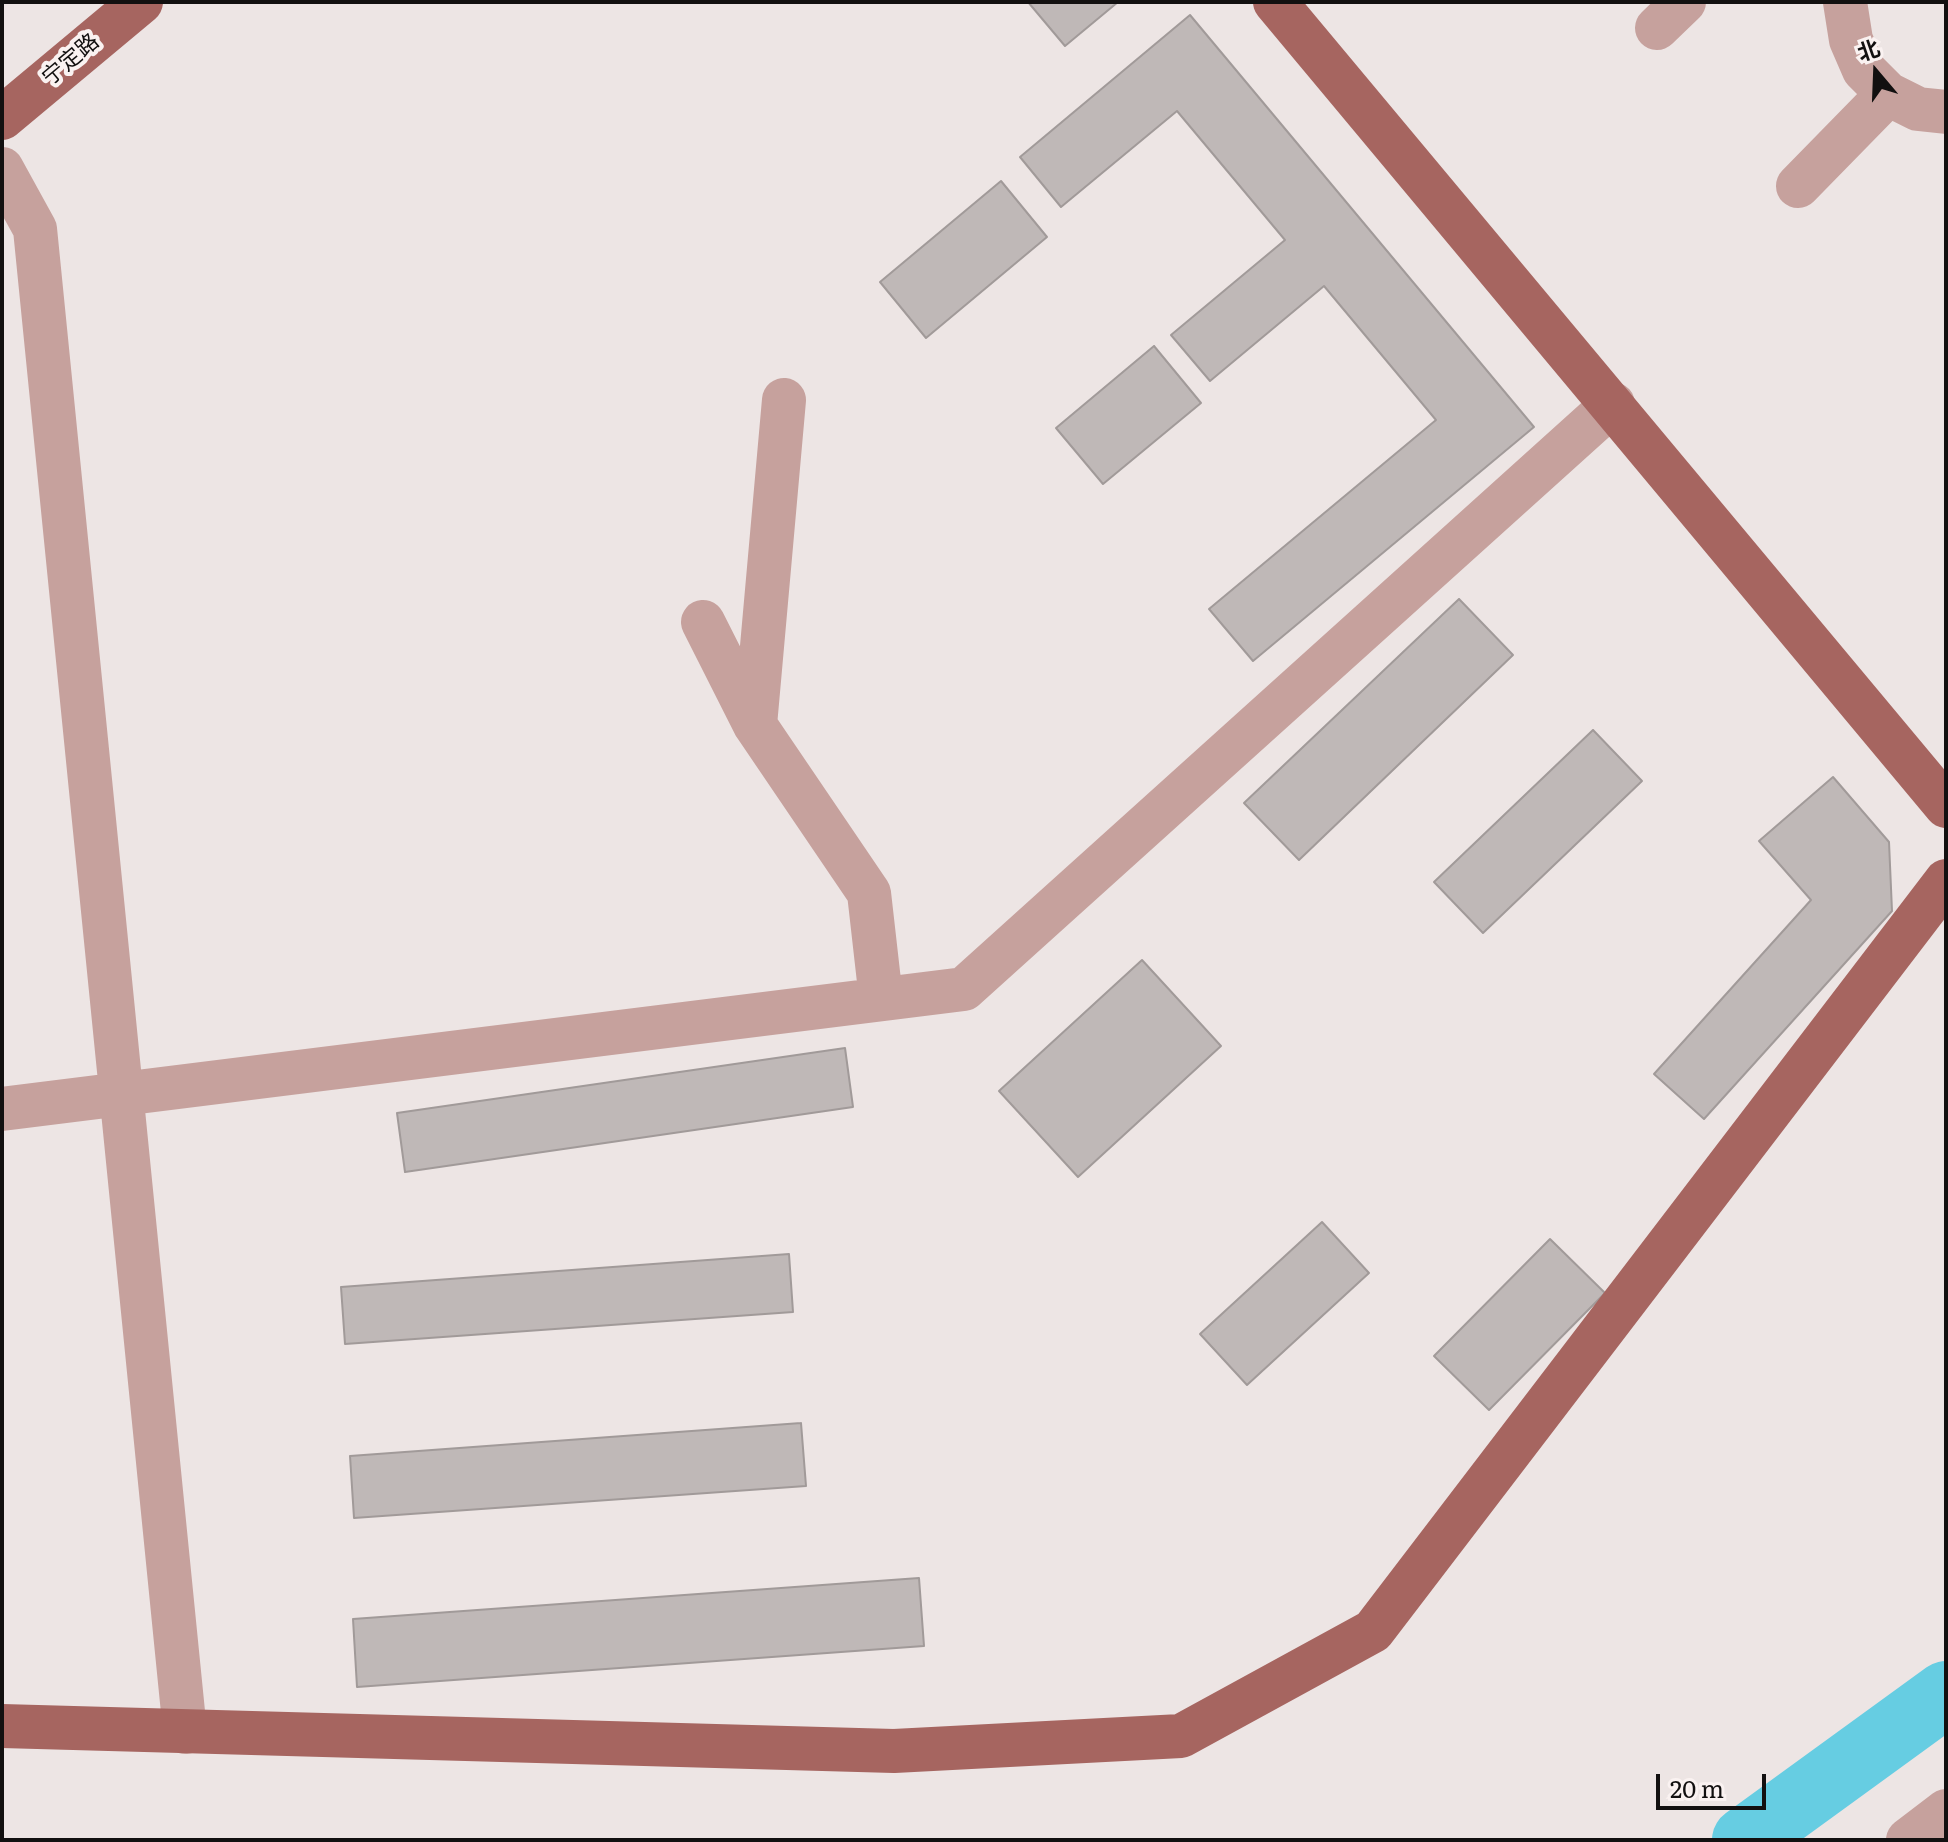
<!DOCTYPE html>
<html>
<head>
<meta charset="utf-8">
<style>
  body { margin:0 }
  #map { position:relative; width:1948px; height:1842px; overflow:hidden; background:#ede5e4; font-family:Literata,"Noto Sans SC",serif }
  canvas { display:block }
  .frame { position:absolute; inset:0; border:4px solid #121010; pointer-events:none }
  .north { position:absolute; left:1836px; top:32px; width:80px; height:80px; -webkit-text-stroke:6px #faf2f1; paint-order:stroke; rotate:341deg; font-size:22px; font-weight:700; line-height:32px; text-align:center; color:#121010 }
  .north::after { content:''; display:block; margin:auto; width:28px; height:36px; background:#121010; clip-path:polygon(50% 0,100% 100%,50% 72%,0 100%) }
  .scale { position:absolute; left:1656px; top:1774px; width:110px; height:36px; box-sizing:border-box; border:4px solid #121010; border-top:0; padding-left:10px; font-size:24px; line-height:28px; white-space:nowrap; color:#121010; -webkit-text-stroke:6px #faf2f1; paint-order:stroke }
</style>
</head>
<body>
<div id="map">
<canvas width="1948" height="1842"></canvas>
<div class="frame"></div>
<div class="north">北</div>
<div class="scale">20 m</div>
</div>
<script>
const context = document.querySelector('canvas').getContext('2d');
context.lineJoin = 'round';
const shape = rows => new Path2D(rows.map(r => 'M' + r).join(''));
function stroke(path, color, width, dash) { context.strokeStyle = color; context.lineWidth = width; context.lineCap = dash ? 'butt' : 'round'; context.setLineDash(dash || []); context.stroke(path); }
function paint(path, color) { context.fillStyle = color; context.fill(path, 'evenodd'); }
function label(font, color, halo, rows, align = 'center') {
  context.font = font + ' Literata,"Noto Sans SC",serif'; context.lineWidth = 8; context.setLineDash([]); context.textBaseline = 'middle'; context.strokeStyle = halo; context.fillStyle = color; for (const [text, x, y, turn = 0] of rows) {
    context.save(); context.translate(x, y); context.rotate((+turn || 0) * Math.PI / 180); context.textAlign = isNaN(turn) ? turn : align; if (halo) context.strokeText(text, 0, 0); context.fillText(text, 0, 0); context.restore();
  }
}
stroke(shape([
  [1745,1840,1946,1694]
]), '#66cde2', 66);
const building = shape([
  [1028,2,1118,2,1065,46,1028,2],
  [1190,15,1534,427,1253,661,1209,609,1436,420,1324,286,1210,381,1171,335,1285,240,1177,111,1061,207,1020,157,1190,15],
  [1001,181,1047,237,926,338,880,282,1001,181],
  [1154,346,1201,403,1103,484,1056,428,1154,346],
  [1459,599,1513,655,1299,860,1244,803,1459,599],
  [1593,730,1642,781,1483,933,1434,882,1593,730],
  [1833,777,1889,842,1892,911,1704,1119,1654,1074,1811,900,1759,841,1833,777],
  [1142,960,1221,1046,1078,1177,999,1091,1142,960],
  [845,1048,853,1107,405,1172,397,1113,845,1048],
  [1322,1222,1369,1273,1247,1385,1200,1334,1322,1222],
  [1550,1239,1605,1293,1489,1410,1434,1356,1550,1239],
  [789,1254,793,1312,345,1344,341,1287,789,1254],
  [801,1423,806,1486,354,1518,350,1456,801,1423],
  [919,1578,924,1646,357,1687,353,1619,919,1578]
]);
paint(building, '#bfb8b7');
stroke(building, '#a19a99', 2);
stroke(shape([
  [1845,2,1851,40,1864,70,1888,94,1918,109,1946,112],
  [1657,28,1684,2],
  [2,169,35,229,185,1732],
  [1798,186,1888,94],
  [703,622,755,725,869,893,881,999],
  [755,725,784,400],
  [2,1109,964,989,1613,404],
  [1908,1840,1946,1811]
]), '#c6a19d', 44);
stroke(shape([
  [1275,2,1946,806],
  [2,118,141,2],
  [2,1726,894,1751,1181,1736,1373,1631,1946,881]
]), '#a66560', 44);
label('22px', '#121010', '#faf2f1', [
  ["宁定路",71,60,-40]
]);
</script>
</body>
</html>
